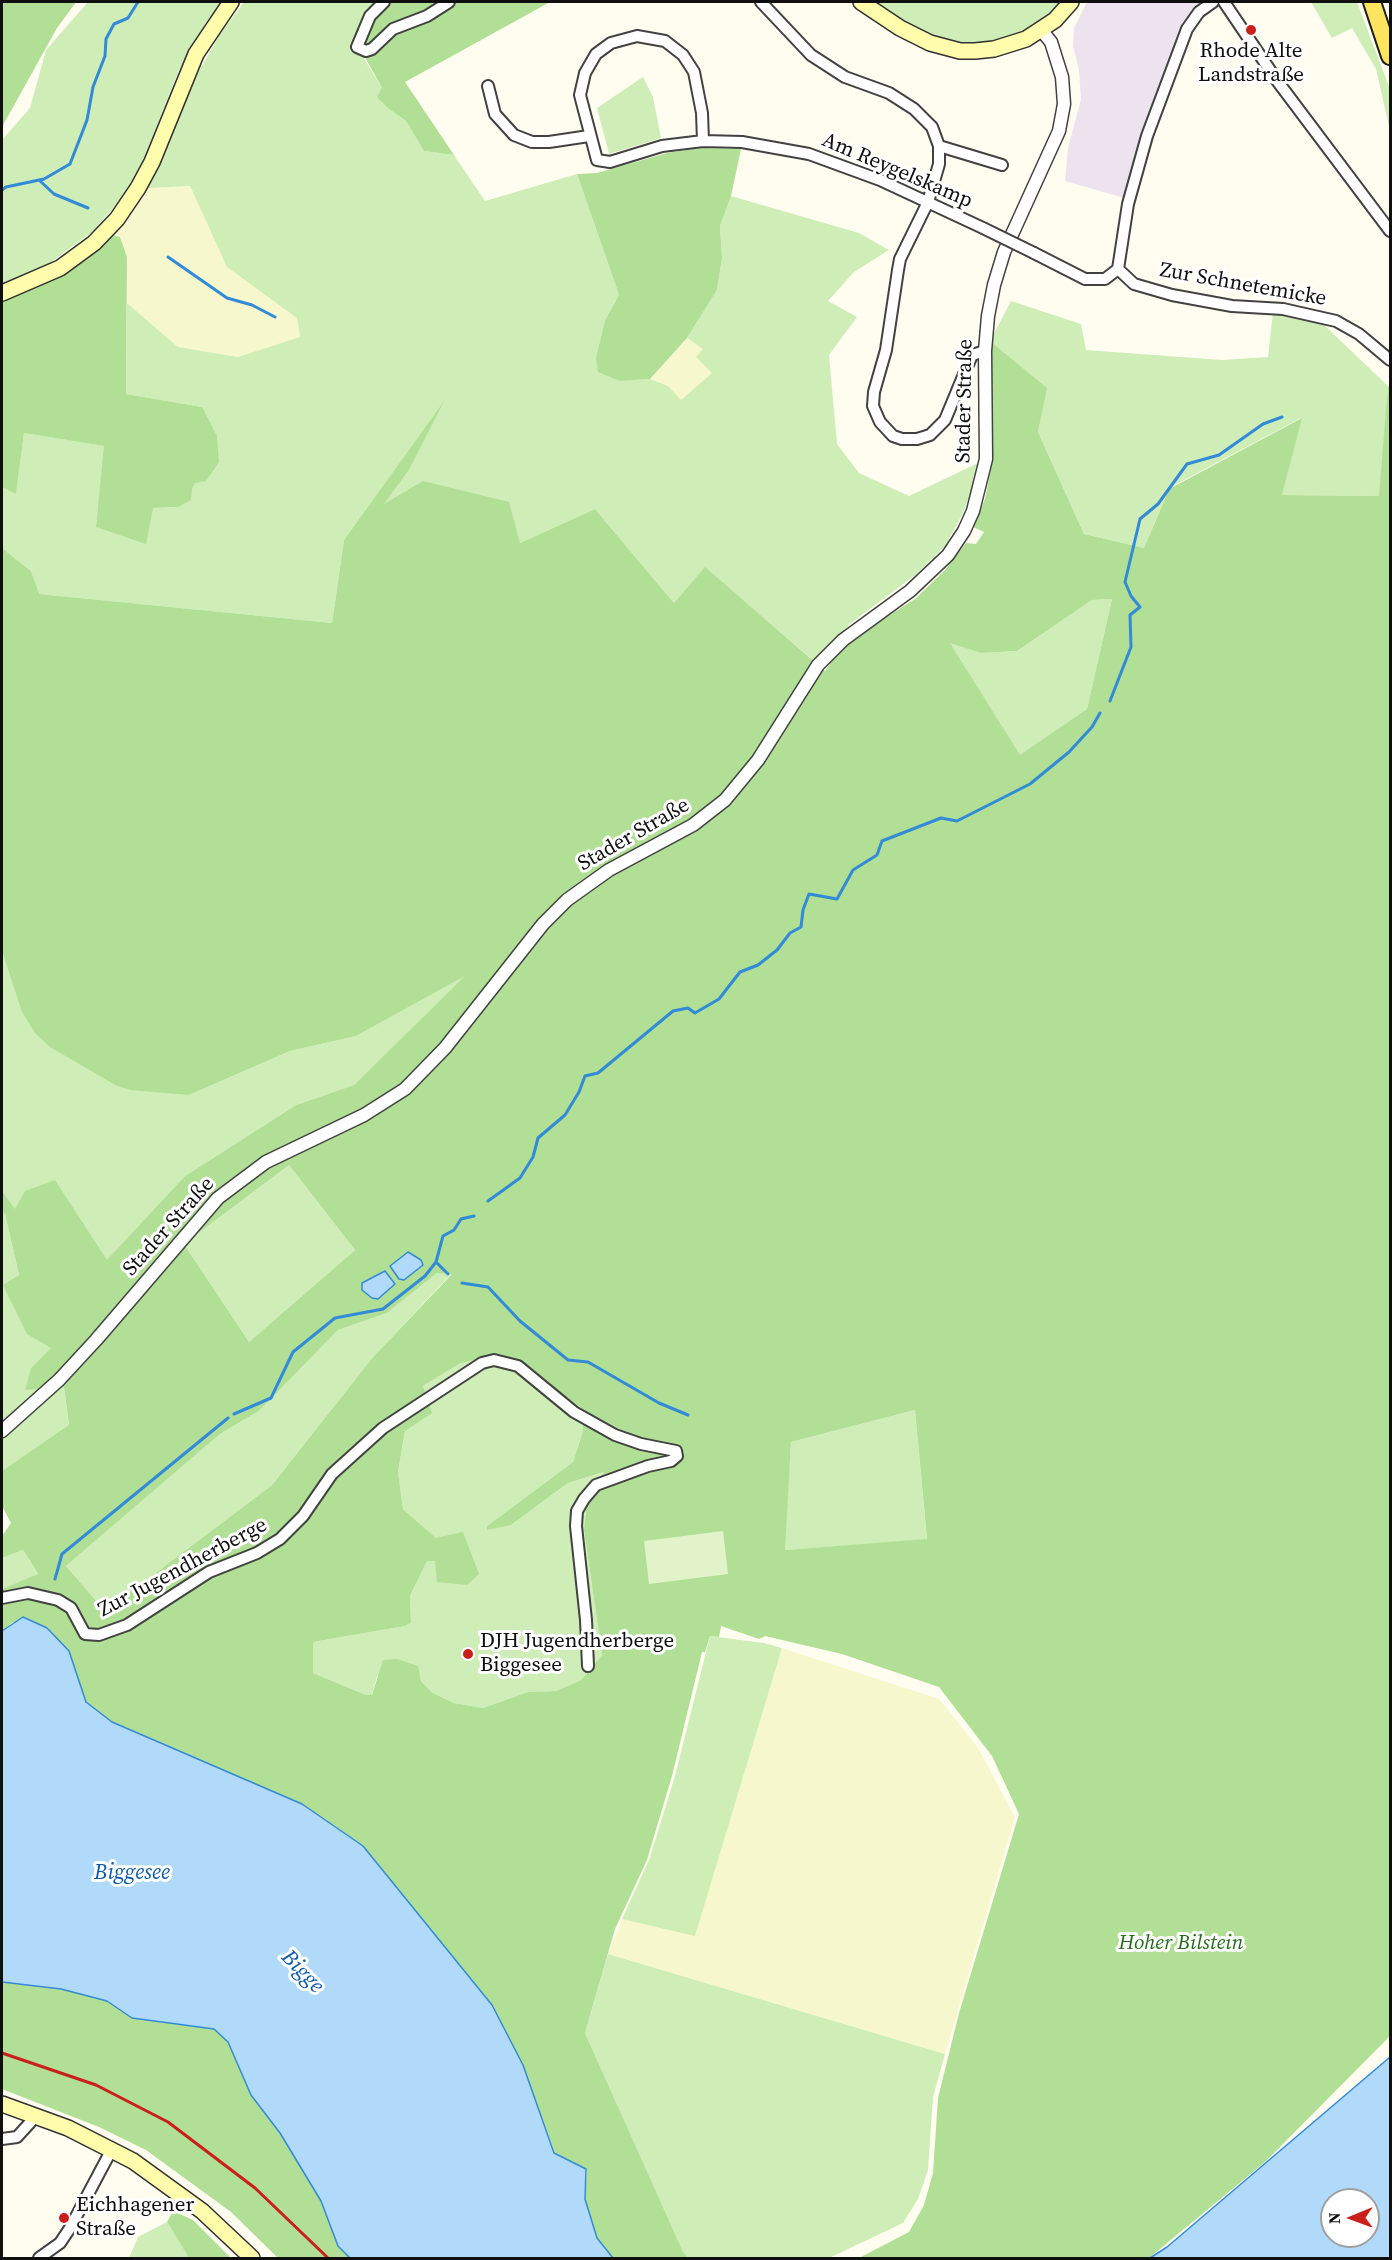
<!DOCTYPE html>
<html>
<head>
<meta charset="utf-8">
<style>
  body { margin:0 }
  #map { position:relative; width:1392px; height:2260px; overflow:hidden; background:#fffdf0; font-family:"Source Serif 4",serif }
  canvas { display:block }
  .frame { position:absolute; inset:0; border:3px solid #0f0f0f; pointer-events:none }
  .north { position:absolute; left:1320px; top:2188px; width:60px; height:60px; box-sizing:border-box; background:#fff; border:2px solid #9f9f9f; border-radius:50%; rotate:269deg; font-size:16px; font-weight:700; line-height:24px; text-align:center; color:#0f0f0f }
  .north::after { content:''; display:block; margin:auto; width:21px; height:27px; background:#c9201c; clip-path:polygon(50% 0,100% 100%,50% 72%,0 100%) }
</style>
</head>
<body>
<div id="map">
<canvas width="1392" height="2260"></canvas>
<div class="frame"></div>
<div class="north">N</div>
</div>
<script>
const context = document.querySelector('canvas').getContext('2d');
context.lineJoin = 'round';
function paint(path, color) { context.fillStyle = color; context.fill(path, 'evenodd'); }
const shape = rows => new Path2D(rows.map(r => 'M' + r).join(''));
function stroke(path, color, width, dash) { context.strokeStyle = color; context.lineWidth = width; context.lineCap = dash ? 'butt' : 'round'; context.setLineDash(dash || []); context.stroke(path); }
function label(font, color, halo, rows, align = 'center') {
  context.font = font + ' "Source Serif 4",serif'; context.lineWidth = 6; context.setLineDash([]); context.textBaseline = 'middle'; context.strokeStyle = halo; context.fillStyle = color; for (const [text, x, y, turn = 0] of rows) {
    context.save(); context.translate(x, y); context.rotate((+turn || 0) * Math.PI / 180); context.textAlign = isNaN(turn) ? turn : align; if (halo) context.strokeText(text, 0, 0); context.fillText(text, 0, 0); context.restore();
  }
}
paint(shape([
  [1087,2,1203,2,1189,15,1160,88,1124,198,1065,181,1068,148,1081,99,1079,70,1073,47,1074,28]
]), '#ede3ee');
paint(shape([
  [190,186,227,266,297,318,300,338,238,357,178,347,127,303,127,257,120,237,113,235,148,188],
  [687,338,703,349,712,373,681,401,668,386,650,379],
  [782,1648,939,1699,977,1746,1015,1817,945,2054,608,1954,622,1919,695,1935]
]), '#f7f7ce');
paint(shape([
  [88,2,224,2,207,21,179,70,143,160,123,197,92,232,50,263,2,283,2,140,30,108,46,50],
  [244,2,378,2,360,25,357,47,382,88,389,109,406,121,424,151,454,155,485,201,577,174,619,295,605,320,596,357,620,381,650,379,668,386,681,400,712,373,696,357,703,349,687,338,717,290,722,258,720,226,731,196,859,233,889,250,854,272,828,301,857,317,829,355,837,444,859,473,909,496,978,463,973,488,962,515,945,546,914,576,851,623,814,661,705,568,674,603,595,509,520,543,383,505,409,470,443,404,344,540,332,623,38,594,31,571,2,548,2,487,16,493,24,433,105,446,96,527,153,508,178,507,195,483,202,407,126,394,127,303,178,347,238,357,300,337,297,318,227,267,190,186,148,188,152,162,164,133,220,34],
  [872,2,1063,2,1041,22,1010,38,977,44,948,42,918,33],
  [1311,2,1357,2,1390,89,1390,131,1376,69,1352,28,1332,38],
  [643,77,653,97,661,138,609,154,597,108],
  [1011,301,1081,324,1086,350,1222,360,1268,357,1273,312,1322,323,1388,386,1380,496,1282,495,1301,418,1169,488,1144,548,1084,534,1038,432,1046,388,990,341],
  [1112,599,1087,709,1020,756,949,642,981,653,1017,651,1092,600],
  [2,951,21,1010,189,1095,290,1051,356,1036,468,974,354,1085,296,1105,185,1176,107,1261,55,1181,15,1210,2,1191],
  [289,1165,355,1250,249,1342,184,1244],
  [2,1211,5,1214,19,1275,3,1286,52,1348,31,1368,26,1389,64,1387,69,1426,2,1471],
  [437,1273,452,1273,373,1357,272,1485,105,1611,66,1566,220,1434,259,1411,338,1330,387,1313],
  [501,1353,519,1363,583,1409,583,1431,573,1462,487,1526,511,1525,568,1483,605,1472,587,1501,584,1530,602,1655,581,1680,556,1691,528,1692,483,1708,454,1703,433,1693,421,1681,417,1666,377,1676,372,1695,366,1695,313,1673,313,1642,405,1626,411,1623,410,1596,427,1561,435,1561,436,1538,403,1509,398,1472,405,1431,423,1386,461,1363],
  [915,1410,927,1540,784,1550,791,1442],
  [23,1550,38,1575,2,1589,2,1558],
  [710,1636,764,1643,782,1648,695,1936,622,1919,649,1860,675,1776],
  [608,1954,945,2054,933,2097,928,2170,918,2199,903,2223,829,2258,690,2258,683,2253,585,2033],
  [167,2222,189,2258,129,2258,138,2237]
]), '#cfedb7');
paint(shape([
  [2,2,76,2,57,28,2,127],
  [391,2,550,2,405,82,454,155,424,151,406,121,389,109,377,97,382,88,361,50,374,19],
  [700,148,741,149,731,196,720,226,722,258,717,290,687,338,650,379,620,381,598,372,596,357,605,320,619,295,577,174,597,173,667,153],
  [113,235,120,237,127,257,126,394,202,407,217,436,219,462,206,481,195,483,192,489,191,500,178,507,153,508,146,544,96,527,104,446,24,433,16,494,2,487,2,301,60,276,87,259],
  [990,341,1047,388,1038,432,1084,534,1144,548,1169,489,1302,418,1282,495,1379,496,1388,386,1390,387,1390,2036,1265,2162,1149,2258,859,2258,909,2232,924,2205,933,2173,938,2098,959,2013,1019,1814,992,1756,939,1687,842,1654,765,1636,759,1639,721,1626,719,1637,710,1636,705,1652,702,1652,672,1776,647,1860,615,1929,585,2033,683,2252,689,2258,612,2258,597,2239,585,2199,587,2170,555,2153,523,2065,492,2005,363,1846,302,1804,112,1722,86,1702,69,1651,13,1622,2,1631,2,1589,38,1574,23,1550,2,1558,2,1536,11,1523,2,1506,2,1471,69,1425,64,1387,25,1390,31,1368,51,1348,27,1334,3,1285,19,1275,5,1214,2,1211,2,1191,15,1209,25,1191,55,1180,107,1260,185,1176,296,1105,354,1085,465,976,356,1036,290,1051,189,1095,131,1090,117,1086,50,1047,35,1033,21,1010,2,951,2,548,31,571,39,594,332,623,344,540,445,400,409,470,384,504,423,481,509,502,520,543,595,509,674,603,705,567,825,671,837,653,864,631,915,599,944,571,966,543,976,544,984,532,973,527,985,499,993,459],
  [1112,599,1087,709,1020,755,950,643,981,653,1017,651,1092,600],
  [289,1165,355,1250,249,1342,184,1244],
  [437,1273,452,1274,373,1357,272,1485,105,1611,66,1566,220,1434,259,1411,338,1330,387,1313],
  [501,1354,519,1363,583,1409,583,1431,573,1462,487,1526,487,1530,511,1525,568,1483,604,1472,587,1501,584,1530,602,1655,581,1680,556,1691,528,1692,483,1708,454,1703,433,1693,421,1681,418,1666,397,1659,383,1660,372,1695,366,1695,313,1673,313,1642,405,1626,411,1623,410,1596,427,1561,435,1561,437,1582,467,1585,479,1574,463,1532,436,1538,403,1509,398,1472,405,1431,432,1413,423,1386,461,1363],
  [915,1410,927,1539,785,1550,791,1442],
  [2,1982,61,1989,108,2001,132,2018,214,2029,228,2042,251,2095,280,2133,321,2201,338,2246,350,2258,278,2258,231,2212,146,2150,99,2127,2,2089],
  [173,2211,193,2220,231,2258,189,2258,167,2222]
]), '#b1df95');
paint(shape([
  [723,1531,728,1574,649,1584,644,1541]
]), '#e2f3c9');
const water = shape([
  [408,1252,421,1260,423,1265,404,1280,399,1279,390,1266,408,1252],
  [385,1271,395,1284,378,1299,372,1298,362,1290,362,1283,385,1271],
  [23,1617,47,1628,69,1651,86,1702,112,1722,302,1804,363,1846,492,2005,523,2065,554,2153,586,2169,585,2199,597,2238,613,2258,350,2258,338,2246,321,2201,280,2133,251,2095,228,2042,214,2029,132,2018,107,2001,61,1989,2,1982,2,1631,23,1617],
  [1390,2057,1390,2258,1150,2258,1167,2247,1390,2057],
  [1332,2200,1368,2200,1368,2236,1332,2236,1332,2200]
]);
paint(water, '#b1dafa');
stroke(water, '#338ad7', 1.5);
stroke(shape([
  [39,180,54,194,88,208],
  [2,190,6,187,44,179,70,164,87,120,93,87,105,56,106,39,114,24,128,18,138,2],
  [168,257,227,298,252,305,275,317],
  [1110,701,1131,647,1130,615,1140,607,1131,596,1125,582,1140,519,1158,504,1187,464,1219,455,1263,424,1282,417],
  [488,1201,520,1178,533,1157,538,1138,565,1115,579,1092,585,1076,598,1073,673,1011,688,1008,695,1013,719,999,740,972,758,965,777,950,790,933,801,927,803,910,809,894,837,899,853,870,877,855,882,841,941,818,957,821,1030,784,1069,752,1092,727,1100,713],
  [436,1262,448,1274],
  [462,1283,488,1287,520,1321,568,1360,588,1362,659,1403,688,1415],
  [234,1414,271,1398,293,1352,335,1318,383,1309,425,1276,436,1262,443,1236,454,1230,461,1219,474,1216],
  [55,1579,62,1554,228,1418]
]), '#338ad7', 3);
const minor = shape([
  [384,2,370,16,357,47,366,51,372,49,393,29,427,16,449,2],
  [761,2,811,55,845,77,889,93,914,109,932,127,939,146,939,164,928,202,900,259,898,270,886,350,874,392,873,406,880,422,893,436,902,439,917,439,930,435,945,420,972,355,985,351],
  [1224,2,1278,82,1390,231],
  [488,86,495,114,514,135,532,142,549,142,589,136],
  [703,141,662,146,610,162,597,160,580,95,585,73,596,54,611,43,637,36,665,41,683,55,694,72,702,113,703,141,742,142,809,154,880,180,983,228],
  [939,146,1002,165],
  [1034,253,1085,279,1105,279,1118,269,1128,204,1147,136,1187,29,1199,12,1213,2],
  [1118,269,1134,284,1172,295,1232,306,1283,309,1336,321,1359,334,1390,360],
  [2,1598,28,1593,58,1600,71,1608,85,1634,99,1635,127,1625,209,1572,257,1553,280,1539,303,1516,332,1474,383,1428,482,1363,494,1360,518,1366,574,1412,615,1435,641,1444,676,1451,677,1456,671,1461,648,1466,596,1485,584,1499,577,1511,576,1526,586,1620,588,1666],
  [2,2139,17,2137,37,2115],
  [39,2258,60,2243,70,2228,112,2149]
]);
const tertiary = shape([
  [2,1431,59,1380,96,1340,218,1198,266,1162,364,1115,405,1089,445,1048,543,924,567,900,609,870,693,825,725,800,758,760,818,665,843,640,910,591,948,555,964,531,973,511,986,459,985,351,988,316,994,285,1004,252,1059,131,1064,104,1062,77,1051,42,1042,31]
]);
const secondary = shape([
  [861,2,900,28,930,43,960,51,975,51,994,49,1026,39,1055,20,1071,2],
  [2,293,60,268,94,243,117,219,138,188,152,162,196,54,231,2],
  [2,2104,68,2128,133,2161,202,2211,252,2258]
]);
const primary = shape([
  [1372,2,1390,56]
]);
stroke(minor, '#424242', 14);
stroke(tertiary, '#424242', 15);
stroke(secondary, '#313131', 18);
stroke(primary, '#202020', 20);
stroke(minor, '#fff', 10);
stroke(tertiary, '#fff', 12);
stroke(secondary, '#fffcab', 15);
stroke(primary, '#ffe460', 16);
stroke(shape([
  [2,2053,96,2085,168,2122,255,2188,328,2258]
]), '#c9201c', 3);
const minorBridge = shape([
  [983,228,1034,253]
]);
stroke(minorBridge, '#424242', 14, []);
stroke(minorBridge, '#fff', 10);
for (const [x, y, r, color] of [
  [1251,30,6,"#c9201c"],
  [468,1654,6,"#c9201c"],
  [64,2218,6,"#c9201c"]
]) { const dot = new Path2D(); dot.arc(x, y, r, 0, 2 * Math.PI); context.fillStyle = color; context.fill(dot); stroke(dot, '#fff', 2); }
label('21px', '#0f0f0f', '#fff', [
  ["Rhode Alte",1251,52,"center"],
  ["Landstraße",1251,76,"center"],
  ["DJH Jugendherberge",480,1642],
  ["Biggesee",480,1666],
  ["Eichhagener",76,2206],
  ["Straße",76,2230]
], 'left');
label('21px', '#0f0f0f', '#fff', [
  ["Am Reygelskamp",897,171,23],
  ["Zur Schnetemicke",1243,285,10],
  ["Stader Straße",965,401,-89],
  ["Stader Straße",634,835,-30],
  ["Stader Straße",169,1227,-48],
  ["Zur Jugendherberge",183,1568,-28]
]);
label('italic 21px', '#256c1a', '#fff', [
  ["Hoher Bilstein",1181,1944]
]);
label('italic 22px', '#0e5baa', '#fff', [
  ["Biggesee",132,1873],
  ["Bigge",302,1972,46]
]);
</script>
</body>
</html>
